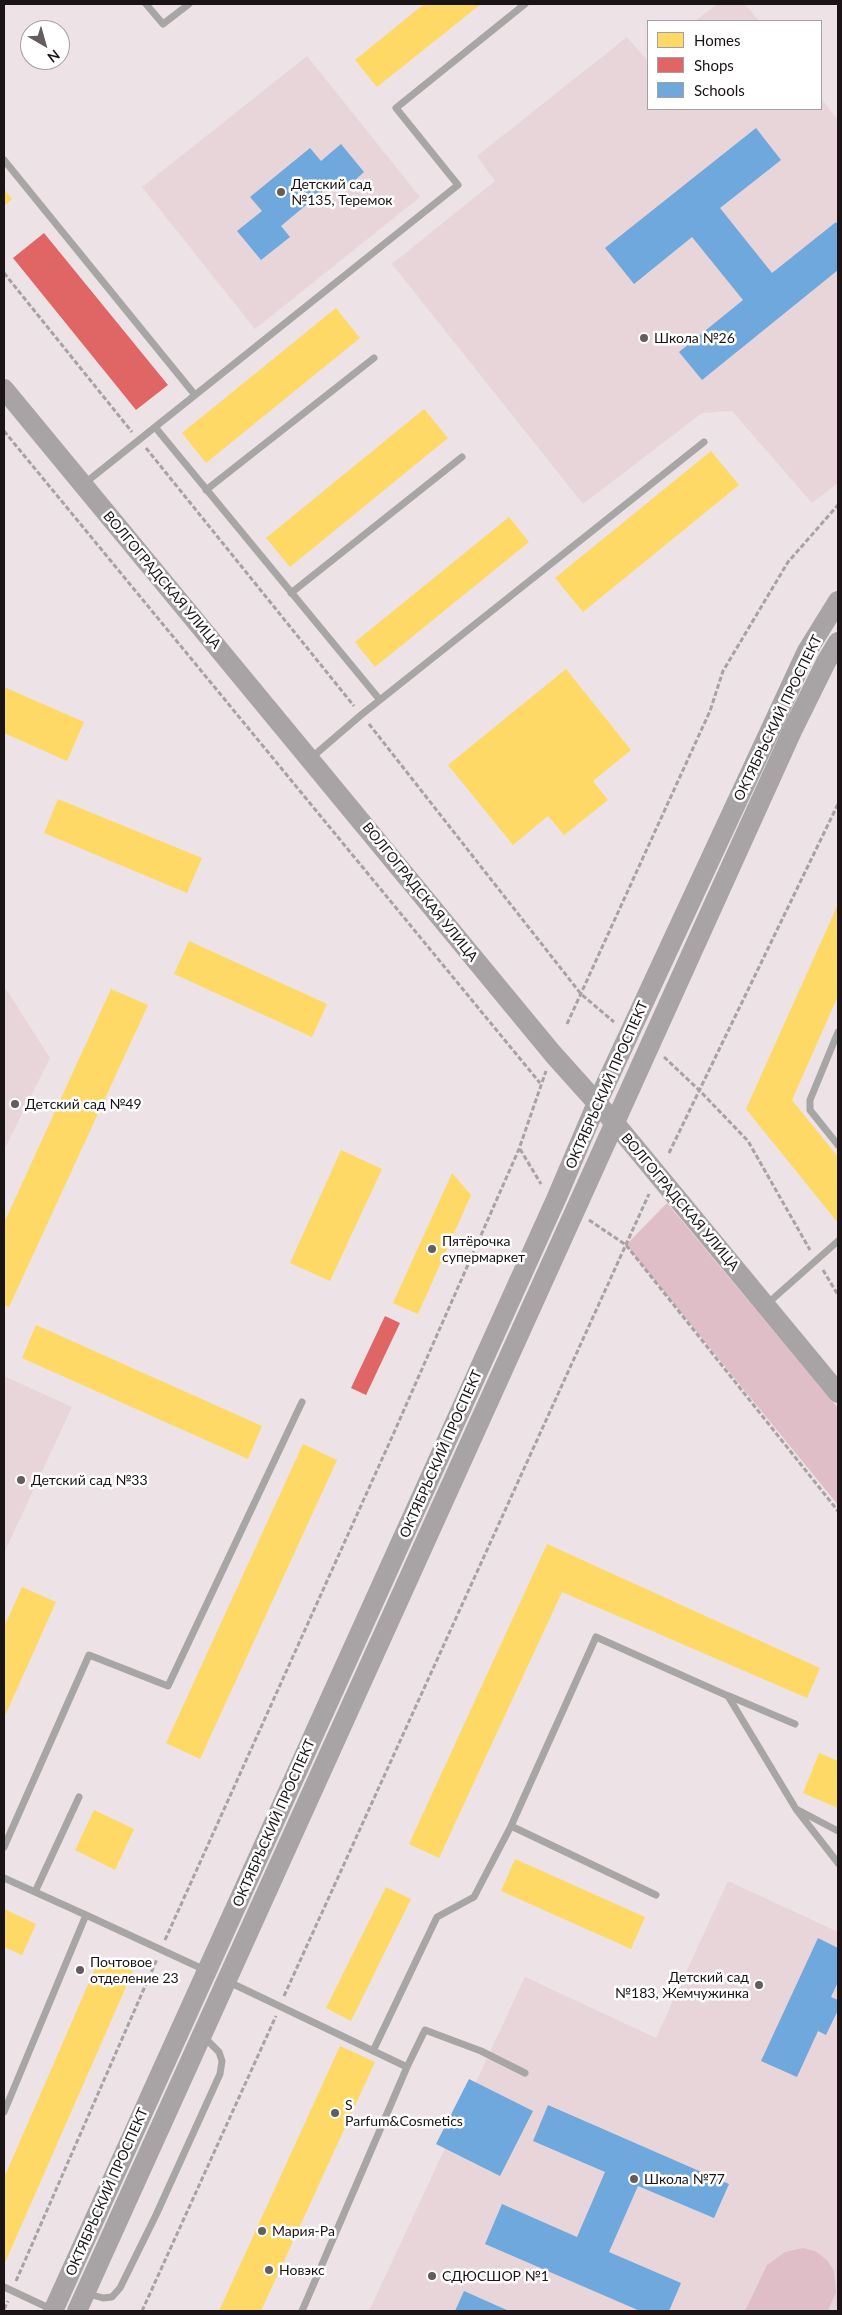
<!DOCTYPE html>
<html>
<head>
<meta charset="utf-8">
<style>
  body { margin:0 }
  #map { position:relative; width:842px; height:2315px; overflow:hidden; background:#ede2e5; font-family:Lato,sans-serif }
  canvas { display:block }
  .frame { position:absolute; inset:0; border:5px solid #1b1416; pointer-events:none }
  .legend { position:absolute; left:647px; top:20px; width:175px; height:90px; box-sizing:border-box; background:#fff; border:1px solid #a4a1a2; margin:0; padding:6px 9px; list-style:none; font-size:15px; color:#1b1416 }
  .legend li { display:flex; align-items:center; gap:10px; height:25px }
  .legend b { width:25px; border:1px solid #a4a1a2 }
  .north { position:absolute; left:20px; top:20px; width:50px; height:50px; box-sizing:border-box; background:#fff; border:1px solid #a4a1a2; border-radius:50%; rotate:142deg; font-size:14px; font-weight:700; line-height:20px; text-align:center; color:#1b1416 }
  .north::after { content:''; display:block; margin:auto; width:18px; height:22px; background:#645c5e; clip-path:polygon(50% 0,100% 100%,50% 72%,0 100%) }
</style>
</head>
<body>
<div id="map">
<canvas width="842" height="2315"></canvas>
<div class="frame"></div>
<ul class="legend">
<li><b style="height:14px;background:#ffd966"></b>Homes</li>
<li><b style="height:14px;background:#e06666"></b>Shops</li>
<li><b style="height:14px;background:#6fa8dc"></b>Schools</li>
</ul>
<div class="north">N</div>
</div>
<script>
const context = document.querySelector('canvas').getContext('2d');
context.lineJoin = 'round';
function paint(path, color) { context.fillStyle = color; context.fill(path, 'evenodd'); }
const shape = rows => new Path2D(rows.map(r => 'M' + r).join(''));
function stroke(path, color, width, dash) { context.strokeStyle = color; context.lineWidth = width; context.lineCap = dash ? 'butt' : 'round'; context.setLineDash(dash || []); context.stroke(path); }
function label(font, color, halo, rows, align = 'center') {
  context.font = font + ' Lato,sans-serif'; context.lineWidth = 5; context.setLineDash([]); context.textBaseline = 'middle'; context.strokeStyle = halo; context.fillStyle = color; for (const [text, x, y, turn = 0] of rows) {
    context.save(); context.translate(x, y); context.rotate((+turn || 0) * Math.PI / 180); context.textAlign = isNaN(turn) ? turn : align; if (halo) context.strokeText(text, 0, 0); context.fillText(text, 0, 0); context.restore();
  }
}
paint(shape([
  [717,4,745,4,759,21,695,21],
  [627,37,646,59,648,57,648,109,821,109,821,98,838,120,838,483,812,503,732,411,702,413,583,504,392,264,495,181,477,156],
  [307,56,420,197,255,329,142,187],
  [4,986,50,1058,4,1150],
  [4,1376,72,1407,4,1553],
  [728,1881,838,1932,838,2311,369,2311,525,1977,656,2038]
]), '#e8d5da');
paint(shape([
  [667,1203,838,1408,838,1505,626,1245],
  [803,2248,815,2251,827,2260,834,2271,836,2292,828,2311,745,2311,767,2265,785,2252]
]), '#e0bec8');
paint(shape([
  [424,4,481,4,377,87,355,60],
  [4,189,12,199,4,206],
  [336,308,360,338,206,463,182,433],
  [424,409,448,438,290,567,266,538],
  [711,451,739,485,583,612,555,578],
  [509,517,529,542,375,667,355,642],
  [566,669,631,750,593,781,608,800,564,835,548,816,513,845,448,765],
  [4,687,84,722,67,761,4,733],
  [58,799,202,858,187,893,44,833],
  [838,904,838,996,792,1100,838,1157,838,1223,746,1109],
  [189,941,327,1004,312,1037,174,974],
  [111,989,148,1005,9,1307,4,1305,4,1223],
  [341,1150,382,1169,330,1281,290,1263],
  [452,1173,471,1195,418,1314,393,1303],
  [36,1325,262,1426,248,1459,22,1358],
  [303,1444,337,1460,200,1759,166,1743],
  [547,1544,820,1668,807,1698,562,1592,439,1858,409,1844],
  [22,1587,56,1602,4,1718,4,1627],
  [819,1753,838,1761,838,1808,803,1793],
  [94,1810,134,1829,115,1870,75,1850],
  [515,1859,645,1917,631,1949,501,1891],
  [386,1887,411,1899,351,2021,326,2008],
  [4,1909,36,1924,22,1955,4,1947],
  [100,1957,133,1971,4,2265,4,2178],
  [340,2046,375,2062,261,2311,219,2311]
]), '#ffd966');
paint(shape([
  [44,233,168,385,136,410,13,258],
  [385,1316,400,1323,366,1395,351,1388]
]), '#e06666');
paint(shape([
  [756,128,781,160,720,208,772,273,836,222,838,226,838,270,702,380,679,352,743,300,692,237,634,284,605,248],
  [341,144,364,172,343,191,335,181,281,226,290,237,261,260,237,231,262,211,250,197,310,148,321,161],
  [818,1938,838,1948,838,1982,831,1997,838,2000,838,2010,826,2035,818,2031,797,2077,761,2061],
  [469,2079,533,2111,500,2176,436,2144],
  [548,2105,729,2184,714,2218,638,2186,609,2252,681,2283,669,2311,640,2311,485,2244,502,2204,577,2237,605,2172,533,2141],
  [464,2291,509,2311,455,2311]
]), '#6fa8dc');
stroke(shape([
  [4,273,132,432],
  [4,431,540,1083],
  [146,448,354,706],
  [369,724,581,994,614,1022],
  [567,1024,710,711,723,671,788,562,838,505],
  [664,1057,700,1091,748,1141,810,1250],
  [520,1149,541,1184],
  [669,1153,838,804],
  [589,1220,626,1245,838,1511],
  [823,1270,838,1295],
  [165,1940,392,1437,519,1149,546,1071],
  [284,1996,649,1194],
  [16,2281,157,1959],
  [4,2309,8,2301],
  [142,2311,276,2016]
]), '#a7a2a4', 3, [5, 2.5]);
stroke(shape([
  [146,4,163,24,189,4],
  [4,160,195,395],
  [155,427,380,700],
  [85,483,458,185,396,108,525,4],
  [206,490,374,358],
  [291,593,462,457],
  [311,758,361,715,704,442],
  [838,1032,810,1100,810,1110,838,1145],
  [767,1304,838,1241],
  [729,1696,795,1724],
  [798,1810,838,1831],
  [511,1826,656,1895],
  [4,1847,89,1655,168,1686,302,1402],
  [4,1878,86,1915],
  [35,1892,79,1797],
  [229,1982,407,2067,302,2311],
  [373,2051,437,1917,474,1897,511,1826,596,1637,728,1696,796,1809,838,1863],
  [407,2067,425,2030,481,2051,525,2073],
  [4,2112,86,1915,205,1970],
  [4,2287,51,2309],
  [85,2293,103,2298,112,2297,120,2288,156,2215,220,2074,222,2061,219,2052,204,2037]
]), '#a8a5a5', 7);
stroke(shape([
  [4,389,553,1054,614,1122,838,1393],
  [53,2311,557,1197,597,1103,807,651,838,601],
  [77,2311,793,729,826,662,838,642]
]), '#a8a3a4', 20);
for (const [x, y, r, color] of [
  [281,192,5,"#645c5e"],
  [644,338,5,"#645c5e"],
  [15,1104,5,"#645c5e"],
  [432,1249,5,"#645c5e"],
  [21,1480,5,"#645c5e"],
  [80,1970,5,"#645c5e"],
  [759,1985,5,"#645c5e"],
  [335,2113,5,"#645c5e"],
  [634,2179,5,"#645c5e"],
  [262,2231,5,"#645c5e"],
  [269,2270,5,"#645c5e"],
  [432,2276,5,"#645c5e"]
]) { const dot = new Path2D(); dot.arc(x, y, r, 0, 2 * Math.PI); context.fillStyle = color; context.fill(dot); stroke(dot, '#fff', 2); }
label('14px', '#1b1416', '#fff', [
  ["Детский сад",291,184],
  ["№135, Теремок",291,200],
  ["Школа №26",654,338],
  ["Детский сад №49",25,1104],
  ["Пятёрочка",442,1241],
  ["супермаркет",442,1257],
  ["Детский сад №33",31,1480],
  ["Почтовое",90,1962],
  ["отделение 23",90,1978],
  ["Детский сад",749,1977,"right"],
  ["№183, Жемчужинка",749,1993,"right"],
  ["S",345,2105],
  ["Parfum&Cosmetics",345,2121],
  ["Школа №77",644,2179],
  ["Мария-Ра",272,2231],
  ["Новэкс",279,2270],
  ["СДЮСШОР №1",442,2276]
], 'left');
label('14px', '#1b1416', '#fff', [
  ["ВОЛГОГРАДСКАЯ УЛИЦА",162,580,50],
  ["ОКТЯБРЬСКИЙ ПРОСПЕКТ",778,718,-64],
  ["ВОЛГОГРАДСКАЯ УЛИЦА",420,892,51],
  ["ОКТЯБРЬСКИЙ ПРОСПЕКТ",607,1085,-66],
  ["ВОЛГОГРАДСКАЯ УЛИЦА",680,1202,50],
  ["ОКТЯБРЬСКИЙ ПРОСПЕКТ",441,1454,-66],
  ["ОКТЯБРЬСКИЙ ПРОСПЕКТ",274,1823,-66],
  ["ОКТЯБРЬСКИЙ ПРОСПЕКТ",107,2192,-66]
]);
</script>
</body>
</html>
